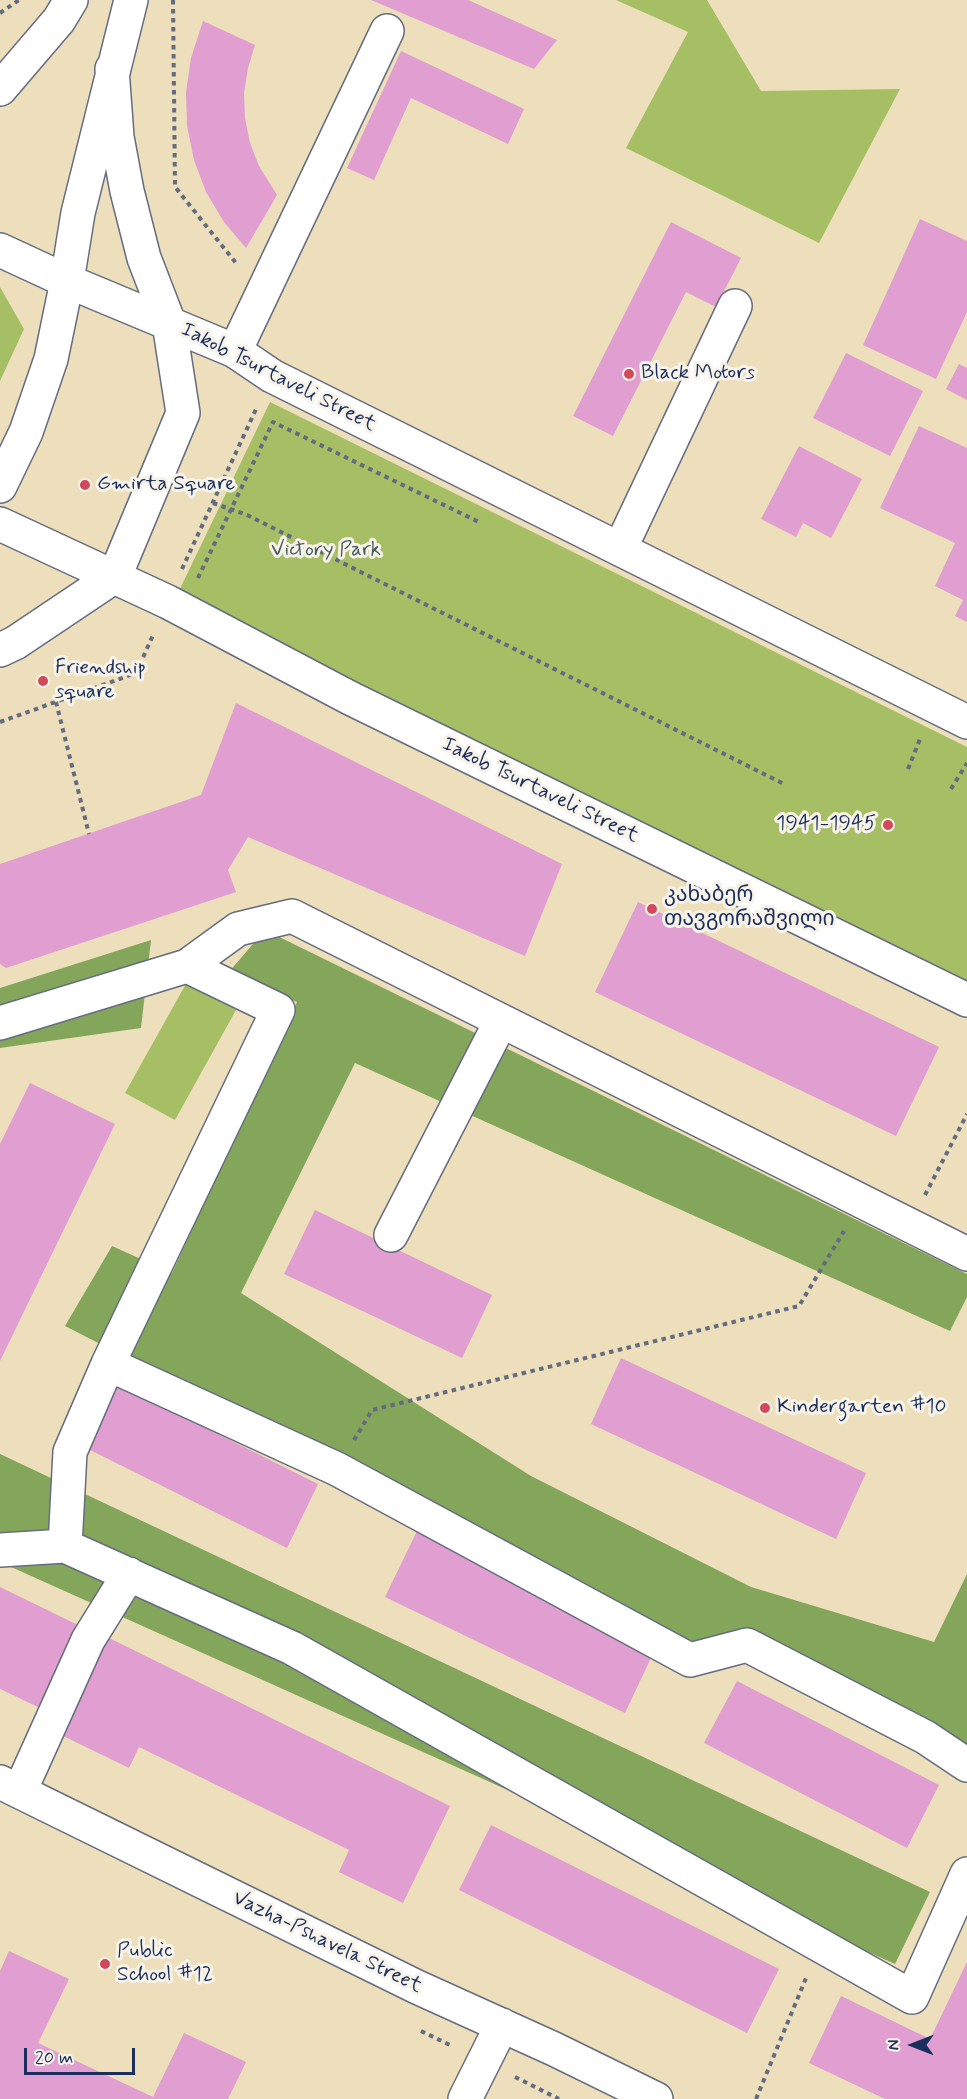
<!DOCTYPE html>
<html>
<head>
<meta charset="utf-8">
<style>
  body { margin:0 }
  #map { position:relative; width:967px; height:2099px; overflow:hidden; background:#eddebc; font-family:Mynerve,sans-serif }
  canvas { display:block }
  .north { position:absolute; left:883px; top:2015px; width:60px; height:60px; -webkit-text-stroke:4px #f7f3e8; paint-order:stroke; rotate:270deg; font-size:16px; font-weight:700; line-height:24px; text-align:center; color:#1b2f5e }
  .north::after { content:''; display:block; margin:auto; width:21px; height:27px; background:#1b2f5e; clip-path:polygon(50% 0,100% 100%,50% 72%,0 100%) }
  .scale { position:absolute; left:24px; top:2048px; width:111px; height:27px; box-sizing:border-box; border:3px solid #1b2f5e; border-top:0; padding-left:8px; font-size:18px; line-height:21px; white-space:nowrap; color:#1b2f5e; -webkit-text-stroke:4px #f7f3e8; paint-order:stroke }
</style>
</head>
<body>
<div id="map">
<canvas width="967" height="2099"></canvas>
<div class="north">N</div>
<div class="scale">20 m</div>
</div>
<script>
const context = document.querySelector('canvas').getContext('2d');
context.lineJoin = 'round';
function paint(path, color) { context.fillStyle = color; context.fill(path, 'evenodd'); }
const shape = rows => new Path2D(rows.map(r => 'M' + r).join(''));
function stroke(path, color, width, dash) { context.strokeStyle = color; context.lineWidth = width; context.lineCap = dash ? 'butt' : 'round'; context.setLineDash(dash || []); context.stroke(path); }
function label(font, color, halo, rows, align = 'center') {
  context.font = font + ' Mynerve,"Noto Sans Georgian",sans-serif'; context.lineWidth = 6; context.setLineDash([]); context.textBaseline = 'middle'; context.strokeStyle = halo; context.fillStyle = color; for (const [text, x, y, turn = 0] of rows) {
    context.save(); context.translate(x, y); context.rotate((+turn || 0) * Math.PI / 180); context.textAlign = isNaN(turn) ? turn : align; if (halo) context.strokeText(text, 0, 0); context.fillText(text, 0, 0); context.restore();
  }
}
paint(shape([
  [616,0,707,0,761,91,900,89,819,243,626,148,688,32],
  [0,287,24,329,0,381],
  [270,402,967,747,967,987,175,599],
  [187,982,236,1010,175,1120,125,1093]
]), '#a6bf65');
paint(shape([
  [265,930,967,1274,967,1297,950,1331,355,1063,241,1293,531,1476,751,1587,934,1642,967,1574,967,1750,757,1635,685,1643,65,1326,112,1246,172,1273,297,1002,228,973],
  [151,940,141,1028,0,1048,0,988],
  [0,1454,930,1892,895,1964,0,1562]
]), '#84a65a');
paint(shape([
  [371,0,468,0,557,40,534,69],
  [203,21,255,45,248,68,244,93,245,118,250,143,259,166,277,195,246,248,224,222,206,192,194,160,187,126,186,92,191,58],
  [401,51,524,109,508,144,411,98,374,180,347,168],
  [920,219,967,241,967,312,936,379,863,345],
  [671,222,741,258,716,307,686,292,613,436,573,416],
  [846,353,923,391,890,456,813,418],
  [959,364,967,368,967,400,946,389],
  [919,426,967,448,967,622,955,616,963,600,935,586,955,543,880,508],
  [799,446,862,479,831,538,803,523,796,537,761,519],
  [236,703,562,864,525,956,248,837,228,870,236,892,6,968,0,964,0,864,201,795],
  [638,902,939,1047,896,1136,595,992],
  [30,1083,115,1124,0,1361,0,1144],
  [315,1210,492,1295,462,1358,284,1274],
  [621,1358,866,1473,836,1539,591,1424],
  [118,1384,318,1484,287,1548,86,1448],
  [418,1529,657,1645,625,1713,385,1597],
  [0,1587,78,1625,38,1707,0,1689],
  [105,1636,450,1806,403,1903,339,1872,349,1850,139,1747,129,1768,57,1733],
  [737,1681,939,1785,907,1848,704,1743],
  [491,1825,779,1969,747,2033,459,1890],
  [9,1951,69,1979,38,2043,153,2097,184,2033,246,2062,228,2099,0,2099,0,1971],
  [967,1962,967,2099,885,2099,809,2063,841,1996,930,2039]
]), '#e09fd0');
const minor = shape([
  [235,351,387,31],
  [620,549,735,306],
  [0,1023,187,966,238,929,292,916,967,1254],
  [391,1235,501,1021],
  [108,1364,337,1469,690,1660,747,1645,925,1737,967,1765],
  [65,1546,70,1452,108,1364,278,1010,187,966],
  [0,1550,65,1546,292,1648,912,1997,967,1874],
  [0,1782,417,1987,554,2049,656,2099],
  [20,1791,88,1640,129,1574],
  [465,2099,502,2025]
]);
const major = shape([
  [0,89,59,20,71,0],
  [0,250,67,281,235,351,272,376,967,722],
  [0,486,26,432,51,359,67,281,78,213,131,0],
  [0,524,168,602,350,698,967,1000],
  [0,650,15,643,115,576,183,413,169,323,144,258,127,191,117,137,112,69]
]);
stroke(minor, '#646c7f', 36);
stroke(major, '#646c7f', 36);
stroke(shape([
  [173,0,175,187,236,263],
  [0,13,19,0],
  [213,503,247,515,784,784],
  [182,569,257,407],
  [198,578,273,422,481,523],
  [56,702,89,834],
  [0,722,136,673,154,633],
  [908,769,920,739],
  [951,789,967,763],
  [925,1195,967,1114],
  [354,1440,372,1410,799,1306,844,1231],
  [421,2031,452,2046],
  [515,2077,559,2099],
  [756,2099,806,1978]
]), '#646c7f', 4, [4.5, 4.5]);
stroke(minor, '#fff', 33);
stroke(major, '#fff', 33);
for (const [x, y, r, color] of [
  [629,374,6,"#d1495b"],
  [85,485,6,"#d1495b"],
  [43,681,6,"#d1495b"],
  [888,825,6,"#d1495b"],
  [652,909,6,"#d1495b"],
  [765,1408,6,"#d1495b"],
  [105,1964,6,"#d1495b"]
]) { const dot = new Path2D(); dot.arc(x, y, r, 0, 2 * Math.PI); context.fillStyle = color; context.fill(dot); stroke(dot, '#f7f3e8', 2); }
label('21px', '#1b2f5e', '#f7f3e8', [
  ["Black Motors",641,374],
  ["Gmirta Square",97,485],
  ["Friendship",55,669],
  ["square",55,693],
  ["1941-1945",876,825,"right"],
  ["კახაბერ",664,897],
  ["თავგორაშვილი",664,921],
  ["Kindergarten #10",777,1408],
  ["Public",117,1952],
  ["School #12",117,1976]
], 'left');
label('21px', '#1b2f5e', '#f7f3e8', [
  ["Iakob Tsurtaveli Street",278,378,27],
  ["Iakob Tsurtaveli Street",540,791,26],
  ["Vazha-Pshavela Street",327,1943,26]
]);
label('21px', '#455a60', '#f7f3e8', [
  ["Victory Park",326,551]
]);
</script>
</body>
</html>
